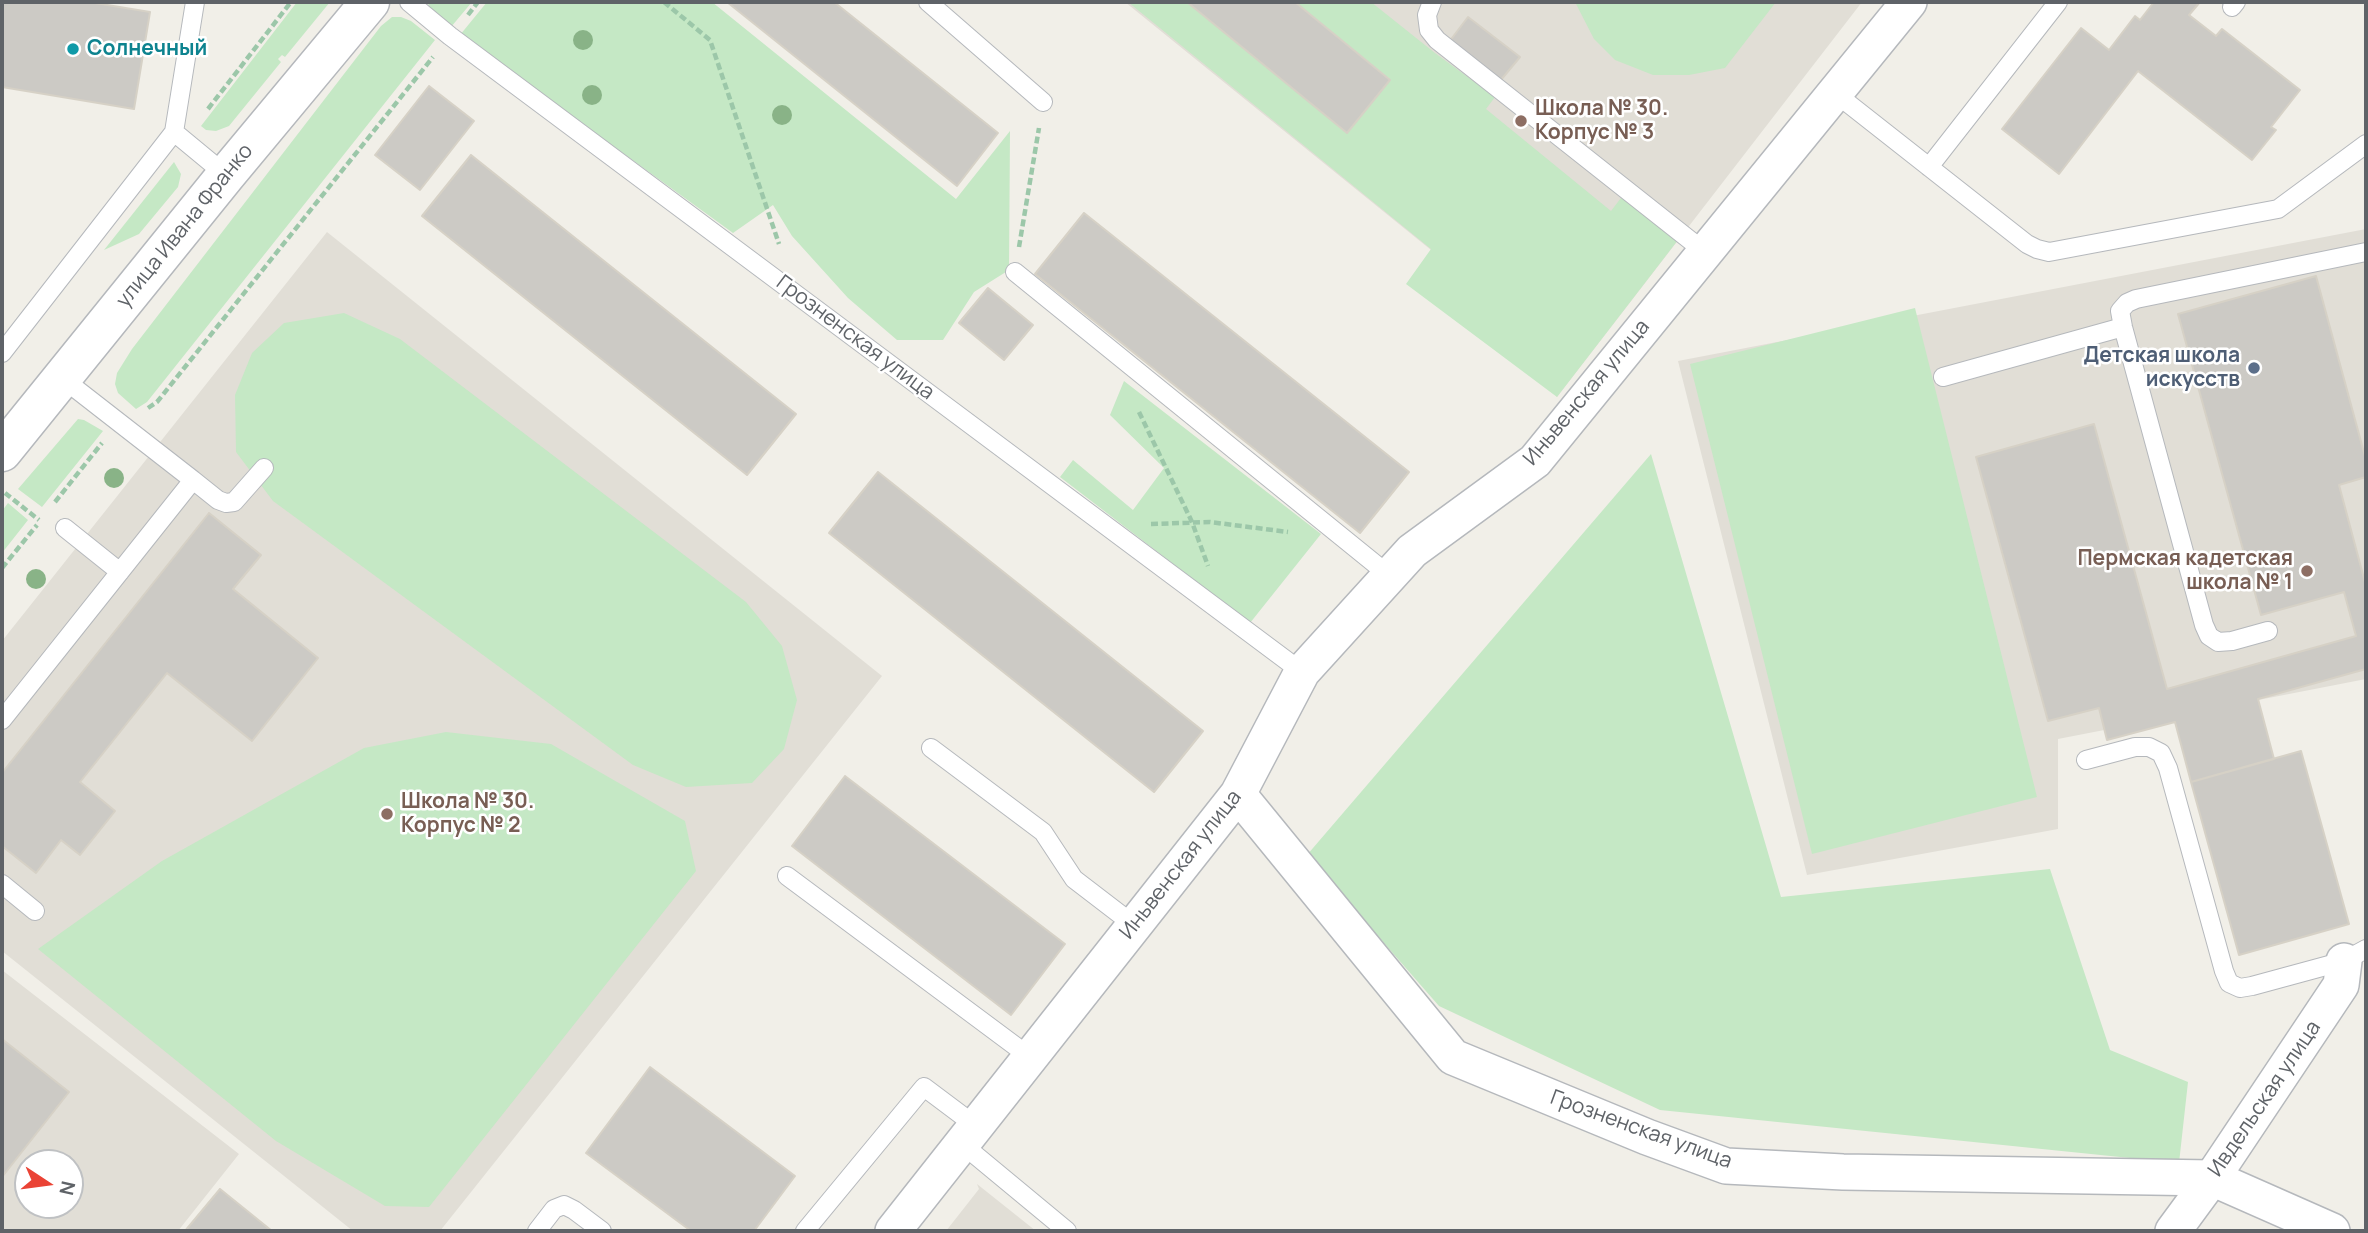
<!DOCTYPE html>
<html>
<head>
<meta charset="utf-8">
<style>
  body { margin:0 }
  #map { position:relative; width:2368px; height:1233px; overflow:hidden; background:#f1efe8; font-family:Manrope,sans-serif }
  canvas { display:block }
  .frame { position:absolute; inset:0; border:4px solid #5f6368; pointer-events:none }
  .north { position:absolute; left:14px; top:1149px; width:70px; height:70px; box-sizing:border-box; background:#fff; border:2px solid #bfc1c3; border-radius:50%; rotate:103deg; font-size:19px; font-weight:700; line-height:28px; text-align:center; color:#5f6368 }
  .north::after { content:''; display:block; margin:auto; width:24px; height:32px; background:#ea4335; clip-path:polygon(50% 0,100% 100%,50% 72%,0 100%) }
</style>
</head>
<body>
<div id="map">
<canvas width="2368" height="1233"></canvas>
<div class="frame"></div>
<div class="north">N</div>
</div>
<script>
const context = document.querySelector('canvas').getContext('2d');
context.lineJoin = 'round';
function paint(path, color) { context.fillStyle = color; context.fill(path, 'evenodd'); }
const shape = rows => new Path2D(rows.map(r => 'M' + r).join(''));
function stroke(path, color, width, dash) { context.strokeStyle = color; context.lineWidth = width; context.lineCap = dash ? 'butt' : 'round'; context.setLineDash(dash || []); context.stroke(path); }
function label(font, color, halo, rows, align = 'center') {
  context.font = font + ' Manrope,sans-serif'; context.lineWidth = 5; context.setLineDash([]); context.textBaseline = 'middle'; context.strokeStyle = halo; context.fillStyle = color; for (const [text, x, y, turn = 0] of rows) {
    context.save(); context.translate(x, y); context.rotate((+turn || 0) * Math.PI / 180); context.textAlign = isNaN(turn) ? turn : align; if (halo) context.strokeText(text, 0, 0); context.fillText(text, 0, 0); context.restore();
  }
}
paint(shape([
  [1125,2,1862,2,1557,397,1431,250],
  [2366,229,2366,679,2058,739,2058,829,1807,875,1678,361],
  [327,232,882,676,440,1231,353,1231,2,951,2,641],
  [2,970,239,1154,178,1231,2,1231],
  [28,1163,70,1163,70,1205,28,1205],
  [977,1184,1036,1231,1037,1231,946,1231,979,1189]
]), '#e1ded6');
paint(shape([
  [297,2,330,2,285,57,282,55,278,59,281,62,229,126,216,131,206,130,201,126],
  [427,2,472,2,451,27,431,9],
  [487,2,712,2,956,199,1010,131,1009,270,974,292,943,340,897,340,848,298,792,236,773,205,733,233,460,35],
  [1128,2,1187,2,1347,133,1390,79,1295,2,1371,2,1435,53,1495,97,1486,109,1611,211,1624,194,1678,240,1557,397,1406,284,1431,249],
  [1575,2,1776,2,1725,68,1689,75,1653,75,1615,60,1594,39],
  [392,17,401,17,411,21,435,40,147,402,136,409,118,393,115,384,117,373,132,349,381,26],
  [174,162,181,174,178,187,139,234,104,250],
  [1915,308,2037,797,1812,854,1690,364],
  [344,313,400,339,746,602,782,646,797,700,784,749,752,783,686,787,633,765,273,501,236,452,235,395,252,353,284,323],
  [1124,381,1321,534,1250,623,1060,477,1073,460,1133,510,1164,468,1110,415],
  [78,419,84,420,103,431,42,507,18,489],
  [1651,454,1781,897,2050,869,2110,1050,2188,1082,2179,1163,1660,1110,1439,1006,1307,855],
  [8,503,28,520,2,553,2,511],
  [446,732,551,744,685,821,696,871,429,1207,385,1206,276,1141,38,949,162,861,364,748]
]), '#c5e8c5');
const building = shape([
  [2,2,89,2,150,12,134,109,2,87,2,2],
  [727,2,834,2,998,133,957,186,727,2],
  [1187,2,1295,2,1390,80,1347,133,1187,2],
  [2154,2,2200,2,2189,15,2216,36,2222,29,2300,90,2271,127,2276,130,2252,160,2138,71,2059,174,2002,129,2081,28,2109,50,2135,16,2140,20,2154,2],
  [1468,17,1520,57,1500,81,1449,42,1468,17],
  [429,86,474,121,420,190,375,155,429,86],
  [471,155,796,414,747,475,422,216,471,155],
  [1084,213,1409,472,1360,533,1035,274,1084,213],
  [2316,276,2366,460,2366,477,2339,485,2366,586,2366,669,2258,699,2274,759,2191,782,2175,722,2107,740,2099,708,2048,721,1976,457,2094,424,2167,689,2356,636,2344,592,2261,615,2178,314,2316,276],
  [988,288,1033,325,1004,360,959,323,988,288],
  [878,472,1203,731,1154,792,829,533,878,472],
  [209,513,261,555,233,589,318,658,252,741,167,673,80,782,115,811,80,855,61,840,36,873,2,846,2,773,209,513],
  [2301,751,2349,924,2239,955,2191,782,2301,751],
  [845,776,1065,944,1011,1015,792,846,845,776],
  [2,1039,69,1092,2,1177,2,1039],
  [650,1067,795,1176,754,1231,691,1231,586,1153,650,1067],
  [220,1189,272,1231,185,1231,220,1189]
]);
paint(building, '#cccac5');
stroke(building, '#d6d1c6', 2);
const service = shape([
  [195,2,174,132,226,175],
  [409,2,450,36,1302,672],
  [928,2,1043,102],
  [1432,2,1427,15,1429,30,1437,40,1705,252],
  [2232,7,2236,2],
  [1835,93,2027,244,2037,249,2049,252,2278,209,2366,144],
  [1929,167,2058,2],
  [1015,272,1390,576],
  [2,353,174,132],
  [1943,377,2123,327],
  [193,480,218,500,226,503,234,502,264,468],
  [65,528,120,572],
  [2268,631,2232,641,2218,642,2209,636,2204,625,2123,327,2120,311,2127,303,2136,299,2366,252],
  [2,720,193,480,62,378],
  [931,748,1043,832,1074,879,1134,925],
  [2086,760,2135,747,2149,747,2161,753,2168,768,2224,971,2229,983,2240,988,2252,986,2344,961,2366,949],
  [787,876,1030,1057],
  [2,884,35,911],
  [962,1144,1067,1231],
  [537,1231,554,1209,564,1205,574,1210,602,1231],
  [805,1231,924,1087,976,1126]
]);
const minor = shape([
  [1238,794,1453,1057,1647,1137,1726,1166,1843,1172,2212,1178,2332,1231],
  [893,1231,1238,794,1302,672,1412,551,1535,461,1909,2],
  [2173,1231,2212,1178,2341,985,2344,961]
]);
const tertiary = shape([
  [2,452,226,175,370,2]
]);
stroke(service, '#b5b8bc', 20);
stroke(minor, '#b5b8bc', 38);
stroke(tertiary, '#b5b8bc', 41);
stroke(shape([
  [664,2,710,40,779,244],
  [468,15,478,2],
  [208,109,291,2],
  [1019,247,1039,128],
  [148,408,157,402,433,57],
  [1139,412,1192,522,1208,566],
  [5,493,39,520],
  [55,502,102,443],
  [1151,524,1210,522,1288,532],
  [2,568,37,525]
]), '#9cc7a9', 4.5, [7, 3.5]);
stroke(service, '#fff', 18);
stroke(minor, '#fff', 35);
stroke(tertiary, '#fff', 38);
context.fillStyle = '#89b387';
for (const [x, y] of [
  [583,40],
  [592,95],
  [782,115],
  [114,478],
  [36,579]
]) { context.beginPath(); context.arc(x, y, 10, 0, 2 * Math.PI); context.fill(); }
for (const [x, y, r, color] of [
  [73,49,7,"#0f9aa8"],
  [1521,121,7,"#8d6e63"],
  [2254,368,7,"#5c6f8a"],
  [2307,571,7,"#8d6e63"],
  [387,814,7,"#8d6e63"]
]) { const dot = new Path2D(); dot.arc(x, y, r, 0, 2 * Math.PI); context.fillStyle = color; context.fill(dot); stroke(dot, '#fff', 2.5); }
label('bold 21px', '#0d838f', '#fff', [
  ["Солнечный",87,49]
], 'left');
label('bold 21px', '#785e54', '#fff', [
  ["Школа № 30.",1535,109],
  ["Корпус № 3",1535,133],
  ["Пермская кадетская",2293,559,"right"],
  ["школа № 1",2293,583,"right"],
  ["Школа № 30.",401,802],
  ["Корпус № 2",401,826]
], 'left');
label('21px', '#5f6368', '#fff', [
  ["улица Ивана Франко",185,226,-51],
  ["Грозненская улица",855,338,37],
  ["Иньвенская улица",1587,393,-50],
  ["Иньвенская улица",1181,865,-52],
  ["Ивдельская улица",2265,1099,-56],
  ["Грозненская улица",1641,1130,20]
]);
label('bold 21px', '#4e5e75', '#fff', [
  ["Детская школа",2240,356],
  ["искусств",2240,380]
], 'right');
</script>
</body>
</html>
